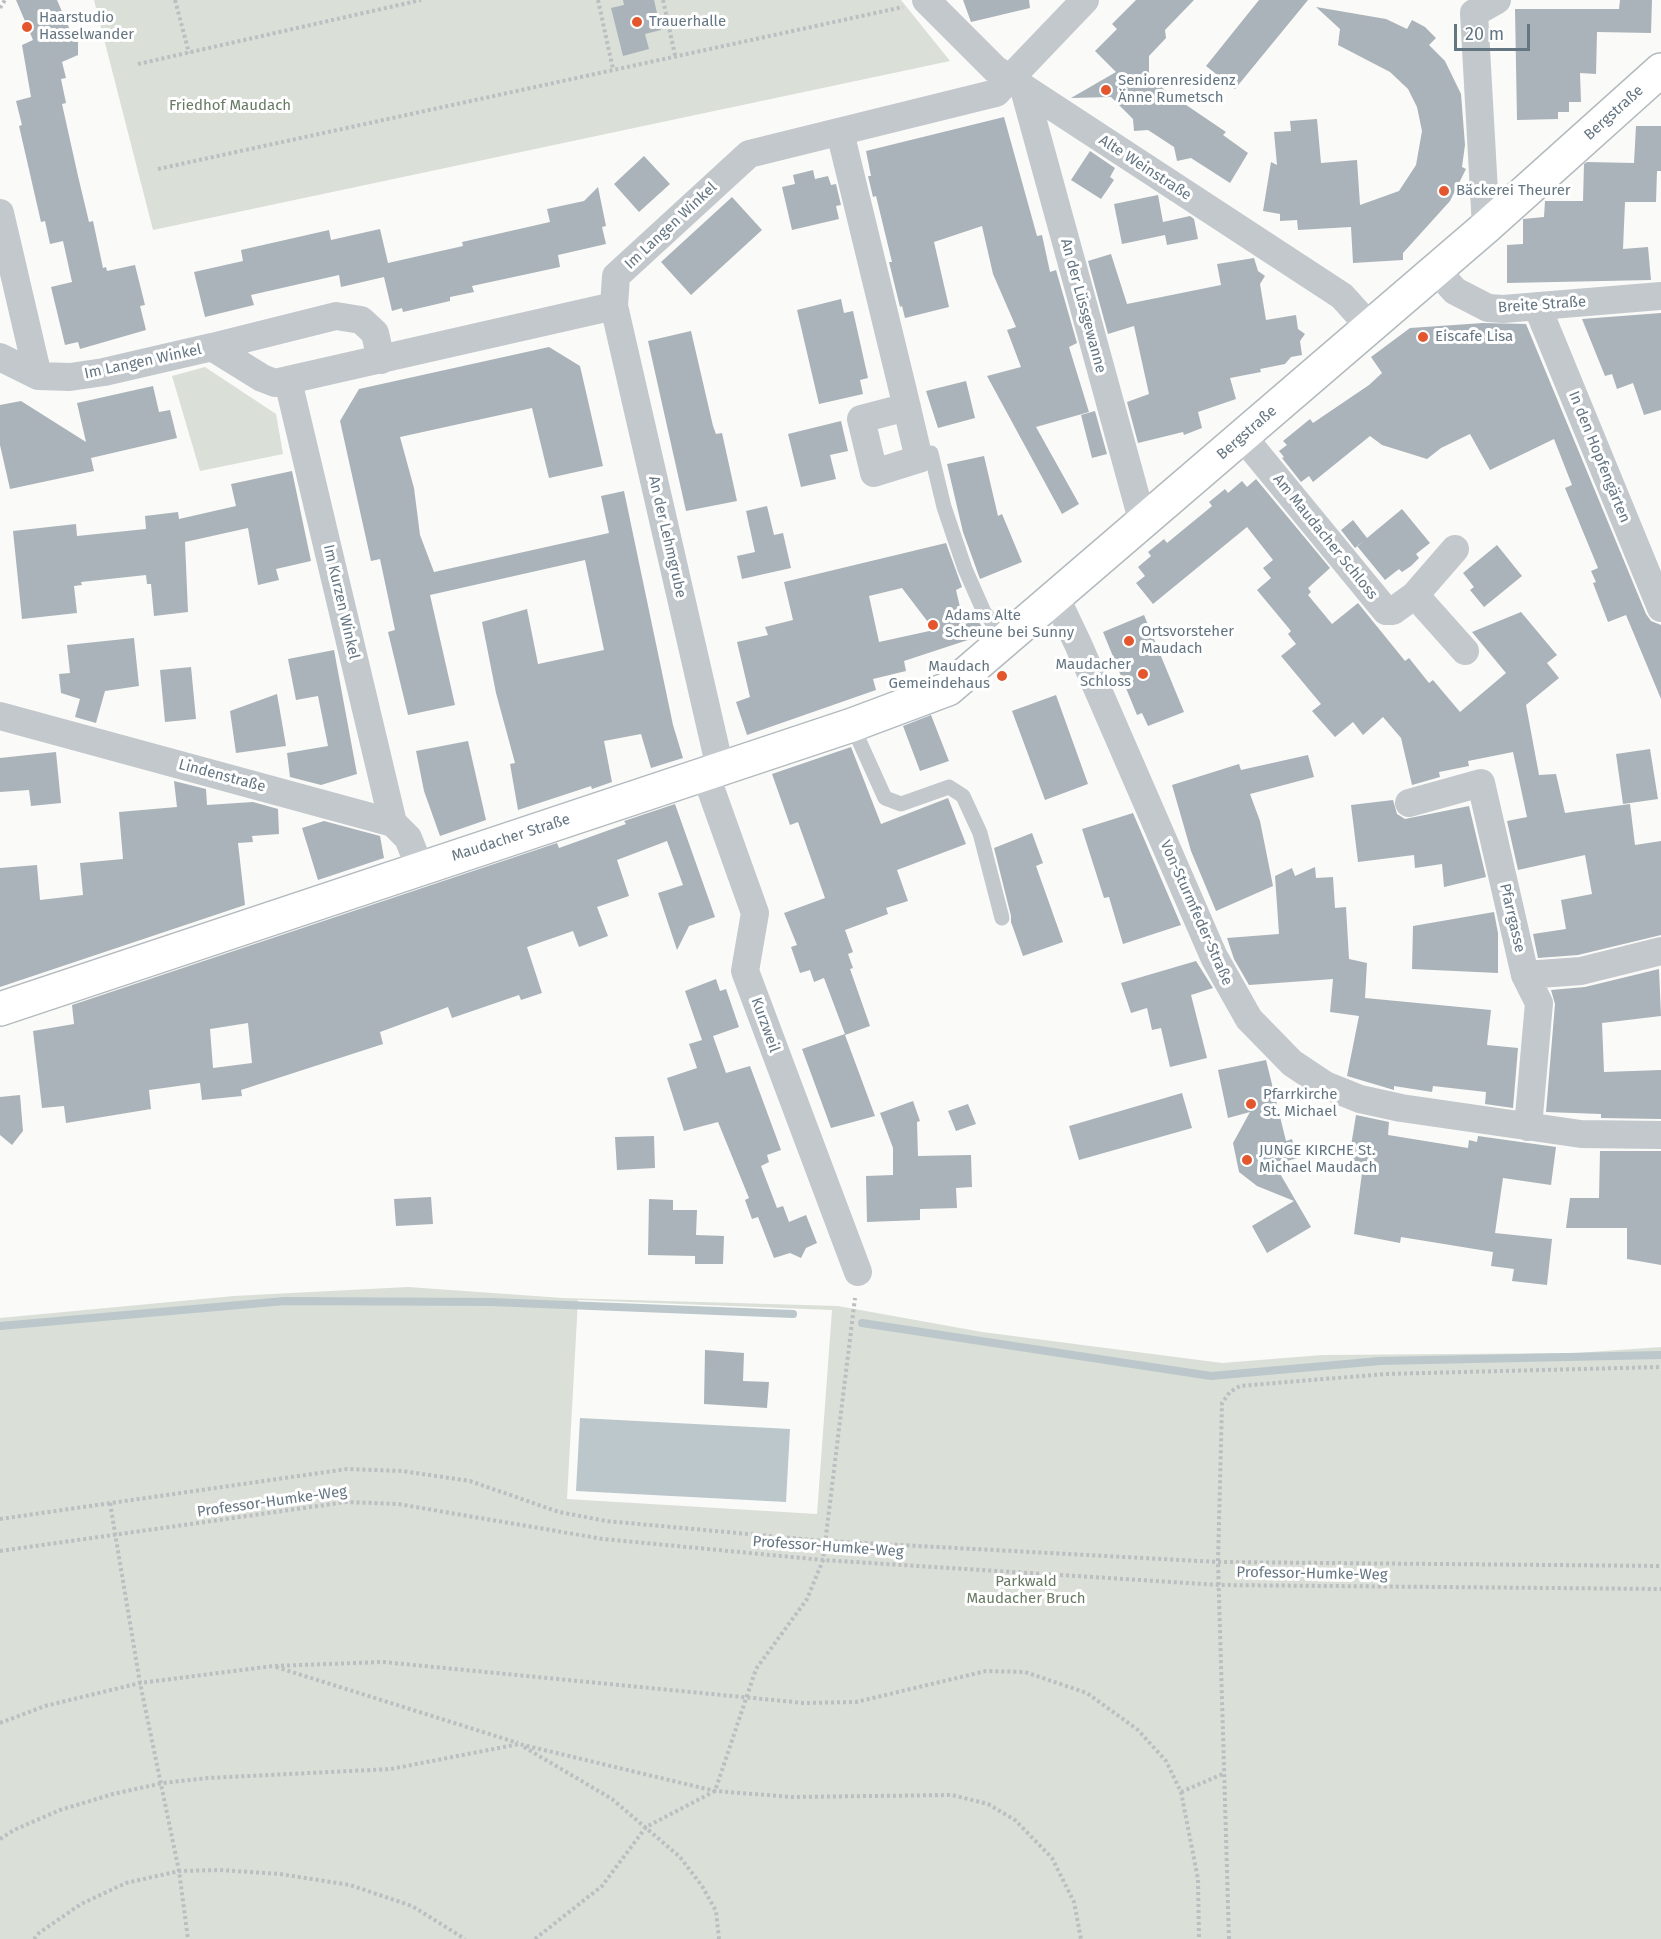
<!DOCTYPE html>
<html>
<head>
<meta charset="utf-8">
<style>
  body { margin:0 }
  #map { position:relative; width:1661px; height:1939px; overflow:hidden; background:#fafaf8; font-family:"Fira Sans",sans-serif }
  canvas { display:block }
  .scale { position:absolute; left:1454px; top:24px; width:76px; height:27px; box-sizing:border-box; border:3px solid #657683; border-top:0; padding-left:8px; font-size:18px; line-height:21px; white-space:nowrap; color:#657683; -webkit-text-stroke:4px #fff; paint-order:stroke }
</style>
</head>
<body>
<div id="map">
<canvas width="1661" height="1939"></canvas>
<div class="scale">20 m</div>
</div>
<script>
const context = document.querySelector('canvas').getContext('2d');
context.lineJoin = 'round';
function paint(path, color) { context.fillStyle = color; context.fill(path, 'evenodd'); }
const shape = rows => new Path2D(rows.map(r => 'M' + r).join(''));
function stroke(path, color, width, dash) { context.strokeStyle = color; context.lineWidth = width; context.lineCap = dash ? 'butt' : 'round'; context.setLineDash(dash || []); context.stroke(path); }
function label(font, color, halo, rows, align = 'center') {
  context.font = font + ' "Fira Sans",sans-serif'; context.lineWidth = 6; context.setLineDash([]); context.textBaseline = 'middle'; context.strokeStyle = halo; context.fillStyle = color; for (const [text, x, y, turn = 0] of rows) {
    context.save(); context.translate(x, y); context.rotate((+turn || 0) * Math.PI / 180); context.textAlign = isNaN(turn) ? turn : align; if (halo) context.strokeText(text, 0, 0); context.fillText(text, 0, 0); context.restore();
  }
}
paint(shape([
  [94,0,901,0,950,61,153,230],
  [205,367,276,414,283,454,200,471,172,376],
  [408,1287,563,1298,838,1306,982,1332,1222,1363,1323,1355,1576,1353,1661,1347,1661,1939,0,1939,0,1318,234,1296],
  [578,1300,832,1310,817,1514,567,1499]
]), '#dadfd7');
paint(shape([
  [580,1418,790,1429,786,1502,576,1491]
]), '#bbc7cb');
stroke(shape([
  [862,1323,1211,1376,1380,1361,1661,1355],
  [0,1326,285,1301,491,1302,793,1314]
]), '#bbc7cb', 8);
paint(shape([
  [16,0,57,0,70,30,78,38,78,55,62,62,66,78,61,79,66,103,62,104,78,176,89,222,93,221,103,268,106,267,107,271,135,265,145,305,140,306,146,330,80,349,78,342,65,345,51,287,72,282,63,241,50,244,45,221,41,222,19,126,22,125,16,101,31,97,22,45,33,40],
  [623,0,654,0,661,30,645,34,649,49,623,56,611,8,624,5],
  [963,0,1029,0,1030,8,971,22],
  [1136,0,1194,0,1165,30,1166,38,1149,56,1149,76,1167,92,1226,132,1223,135,1248,153,1230,183,1191,158,1177,161,1174,147,1148,130,1134,131,1133,119,1111,97,1071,98,1116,72,1095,51,1117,29,1112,24],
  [1259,0,1308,0,1235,89,1206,66],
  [1620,0,1652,0,1651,33,1597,32,1596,74,1580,73,1581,102,1569,102,1569,112,1558,112,1558,119,1517,120,1515,9,1619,9],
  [1316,7,1386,19,1407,29,1412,20,1425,27,1436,38,1429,45,1445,61,1461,94,1465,145,1462,167,1466,169,1450,201,1403,253,1403,260,1353,263,1351,227,1298,230,1297,220,1280,221,1280,214,1263,211,1271,162,1277,165,1274,132,1291,131,1290,121,1317,119,1321,163,1357,160,1360,205,1399,191,1416,165,1422,131,1417,107,1408,89,1390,72,1338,45,1340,29],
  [1004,117,1037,236,1042,235,1050,272,1056,270,1077,343,1069,347,1089,412,1036,427,1079,504,1062,514,987,376,1021,367,1007,330,1016,327,993,274,982,226,934,242,949,307,905,318,902,306,900,307,889,262,892,262,876,196,873,197,868,176,871,176,866,151],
  [1636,126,1661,126,1661,171,1657,171,1656,202,1625,202,1623,249,1648,247,1651,280,1507,283,1507,245,1523,244,1523,219,1544,217,1545,201,1583,201,1584,164,1587,162,1634,163],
  [1090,151,1115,168,1110,177,1114,180,1101,199,1071,180],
  [644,156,670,184,639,212,614,184],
  [813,170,815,179,828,176,831,185,836,184,841,205,836,206,839,219,792,230,782,187,795,184,793,175],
  [598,187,606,226,602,227,606,244,558,255,560,267,472,286,474,292,450,297,450,301,403,312,402,308,392,311,384,277,341,287,339,275,251,295,254,305,205,317,194,272,243,261,241,250,329,230,331,240,380,229,388,263,463,246,462,242,550,222,547,209,584,201],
  [1158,195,1163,222,1190,216,1194,219,1198,239,1167,245,1165,235,1122,244,1114,204],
  [732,197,762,230,691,295,661,262],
  [1111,254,1127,304,1221,285,1217,264,1254,258,1258,271,1265,276,1260,284,1266,320,1296,315,1298,329,1305,334,1300,341,1302,355,1291,357,1285,364,1260,369,1261,372,1230,378,1236,399,1198,412,1202,428,1184,435,1183,432,1138,443,1127,402,1149,394,1134,326,1108,334,1088,261],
  [841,299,844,313,853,311,868,378,860,380,863,394,819,404,797,310],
  [1661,313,1661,410,1644,415,1633,383,1617,389,1612,374,1605,376,1582,319],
  [1483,323,1526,324,1646,614,1651,621,1661,625,1661,699,1626,615,1608,622,1593,583,1596,582,1591,571,1598,568,1565,488,1572,485,1554,439,1490,470,1470,434,1441,448,1427,459,1382,445,1370,436,1313,482,1309,476,1301,482,1282,458,1284,457,1279,451,1287,445,1283,441,1310,419,1313,423,1369,385,1382,373,1371,357,1410,328],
  [691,331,713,426,716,434,722,433,737,501,686,511,648,341],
  [549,347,580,366,603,466,549,478,532,408,400,437,414,488,420,535,434,572,609,533,601,496,624,491,673,725,683,758,651,768,641,734,604,741,612,782,592,789,591,786,518,810,510,764,515,763,496,693,482,622,527,609,538,664,604,650,585,560,430,595,455,705,408,715,388,632,395,630,380,559,371,561,340,421,359,389],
  [966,381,975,418,938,428,926,391],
  [153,386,159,412,170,410,177,438,91,458,94,471,10,489,0,445,0,405,21,401,86,442,77,403],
  [1095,411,1107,454,1092,458,1081,415],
  [841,421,848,451,830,455,836,479,801,487,788,434],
  [984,456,998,516,1002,514,1022,562,980,579,963,532,947,464],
  [292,471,311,561,276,569,279,580,258,585,248,528,185,542,188,612,154,616,151,584,147,584,146,575,81,582,82,585,74,586,77,613,22,619,13,531,76,524,77,536,146,529,145,516,178,512,179,519,236,506,231,484],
  [1256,479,1330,568,1308,588,1311,592,1308,595,1332,624,1358,603,1405,661,1409,658,1429,683,1433,680,1460,712,1506,673,1472,632,1521,612,1557,655,1547,663,1559,678,1526,705,1539,775,1556,774,1565,813,1630,804,1635,845,1661,841,1661,935,1578,955,1538,958,1533,934,1566,929,1561,900,1592,894,1585,855,1518,870,1507,821,1527,817,1513,752,1468,761,1469,766,1439,772,1440,777,1412,785,1401,738,1383,717,1363,735,1353,722,1335,737,1312,711,1321,704,1281,656,1296,644,1288,634,1291,631,1257,590,1271,578,1263,568,1273,560,1247,527,1153,604,1136,583,1145,576,1138,567,1151,556,1148,552,1164,539,1167,543,1206,511,1212,506,1209,502,1225,489,1228,493,1242,481,1247,487],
  [767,506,774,535,783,533,791,568,742,579,737,556,755,552,746,511],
  [1402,509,1430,543,1416,554,1419,558,1411,566,1402,572,1399,569,1385,580,1357,546,1365,540,1355,548,1341,530,1353,520,1367,538],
  [946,543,962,587,956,590,964,624,978,621,986,632,980,636,904,661,906,671,873,679,876,690,747,735,736,702,750,697,737,642,768,635,765,627,793,620,784,582],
  [902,588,934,630,879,642,869,596],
  [1497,545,1522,576,1484,607,1470,590,1474,587,1463,573],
  [1144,615,1184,712,1148,726,1142,713,1137,715,1103,632],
  [134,638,139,686,105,691,96,723,75,717,80,699,61,693,59,674,70,673,67,645],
  [334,650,357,774,321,785,290,777,287,753,328,746,318,696,296,700,288,659],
  [191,667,196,719,165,722,160,670],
  [277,694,286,746,236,753,230,711],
  [1056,695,1088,784,1045,800,1012,711],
  [931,715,949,761,920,771,903,726],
  [468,741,486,820,440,836,424,791,416,751],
  [851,747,881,824,948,798,966,844,897,870,908,901,886,908,888,914,845,930,853,952,848,954,853,968,850,969,870,1026,845,1035,875,1116,831,1128,802,1049,845,1034,824,978,814,982,810,970,800,973,791,947,797,945,784,913,825,898,798,822,790,825,772,774],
  [1650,749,1658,799,1623,804,1616,754],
  [56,752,61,803,31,806,29,790,0,792,0,758],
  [1308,755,1314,777,1250,794,1260,821,1273,886,1216,911,1191,851,1172,785,1239,764,1241,770],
  [174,781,206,789,207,805,253,802,278,809,279,834,252,836,253,842,238,843,245,905,0,987,0,868,37,865,40,900,83,895,80,863,123,859,119,812,177,807],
  [1393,800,1397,814,1405,819,1469,806,1486,877,1444,887,1442,864,1415,868,1414,855,1358,862,1351,805],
  [675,804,715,917,689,926,677,950,658,893,683,885,667,841,617,860,629,896,597,907,608,936,579,947,573,931,527,947,542,993,521,1000,519,995,452,1018,448,1007,380,1032,383,1044,241,1090,242,1096,202,1100,200,1083,149,1090,151,1109,66,1123,64,1106,42,1108,33,1031,74,1024,72,1005,557,843,559,848,626,824,624,821],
  [248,1023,252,1063,213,1068,210,1029],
  [1133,813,1181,925,1123,944,1109,897,1104,898,1082,829],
  [324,821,380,836,384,858,318,880,302,828],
  [1032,833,1043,863,1036,866,1063,942,1023,956,1011,922,1011,916,994,848],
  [1315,867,1316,878,1333,877,1335,908,1346,907,1349,959,1367,963,1365,998,1491,1010,1487,1045,1518,1048,1513,1108,1485,1104,1486,1092,1433,1086,1432,1092,1394,1086,1394,1090,1347,1076,1359,1016,1330,1012,1333,979,1249,985,1234,959,1227,938,1279,934,1275,876,1292,868,1295,876],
  [1494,912,1498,933,1498,973,1412,969,1413,926],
  [1196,961,1213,988,1191,995,1207,1058,1170,1067,1161,1028,1152,1030,1147,1008,1131,1013,1121,983],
  [1659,969,1661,1016,1602,1023,1604,1072,1661,1070,1661,1119,1601,1118,1601,1114,1546,1112,1555,1004,1551,990,1585,987],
  [716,979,720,991,726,989,739,1027,713,1036,726,1073,750,1066,781,1150,767,1155,769,1162,761,1166,777,1208,783,1206,789,1222,806,1215,817,1243,806,1248,801,1258,790,1253,774,1258,758,1217,752,1219,745,1200,749,1198,718,1122,684,1131,667,1078,697,1068,689,1044,702,1040,685,991],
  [1266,1060,1286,1141,1292,1139,1297,1158,1275,1165,1311,1227,1267,1253,1252,1226,1294,1201,1257,1186,1239,1172,1233,1143,1250,1112,1228,1118,1218,1070],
  [1182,1093,1192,1128,1079,1160,1069,1126],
  [20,1095,23,1131,12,1145,0,1135,0,1097],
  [913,1101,920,1121,917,1122,918,1156,971,1155,972,1187,956,1188,957,1208,920,1209,920,1220,867,1222,866,1176,893,1175,893,1148,880,1113],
  [968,1104,976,1124,956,1131,948,1111],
  [1356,1115,1389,1122,1388,1135,1468,1148,1469,1140,1477,1142,1478,1136,1556,1147,1551,1185,1503,1178,1495,1233,1552,1239,1547,1285,1512,1281,1514,1269,1491,1266,1493,1252,1401,1237,1400,1243,1354,1234,1362,1173,1347,1171],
  [654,1136,655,1168,617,1170,615,1137],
  [1600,1151,1661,1151,1661,1265,1627,1259,1627,1228,1566,1228,1570,1198,1599,1198],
  [431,1197,433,1224,396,1226,394,1199],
  [649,1199,673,1200,673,1210,697,1210,696,1235,724,1236,723,1264,695,1264,695,1256,648,1255],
  [705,1350,744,1353,743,1381,769,1382,767,1408,704,1404]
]), '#aab3b9');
const secondary = shape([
  [0,1009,852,725,948,689,1486,227,1661,70]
]);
stroke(secondary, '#b3babf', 36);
stroke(shape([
  [175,0,189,53],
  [598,0,613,69],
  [663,0,675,55],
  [0,8,5,0],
  [138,64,421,0],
  [158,169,903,7],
  [110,1503,140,1683,179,1871,188,1939],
  [0,1519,347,1469,402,1471,470,1481,559,1512,606,1521,825,1541,1218,1562,1661,1566],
  [0,1551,346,1502,398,1504,603,1539,823,1560,1219,1585,1661,1589],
  [276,1667,518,1743],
  [0,1723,45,1706,140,1683,273,1666,383,1662,804,1703,856,1702,986,1671,1025,1672,1087,1693,1138,1730,1166,1761,1181,1792,1198,1879,1199,1939],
  [524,1747,612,1799,680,1857,702,1886,716,1911,719,1939],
  [1181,1792,1225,1773],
  [0,1839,14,1830,60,1810,113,1794,163,1783,208,1778,391,1769,519,1744,715,1791,792,1797,952,1795,988,1804,1015,1820,1052,1858,1074,1902,1081,1939],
  [34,1939,39,1933,81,1904,126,1883,179,1871,220,1870,280,1874,350,1885,412,1906,465,1939],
  [535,1939,602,1886,646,1827,715,1791,756,1669,807,1599,823,1560,855,1298],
  [1229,1939,1218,1562,1222,1403,1230,1392,1240,1386,1385,1374,1661,1367]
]), '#bbbfc2', 4, [3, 3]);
stroke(shape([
  [931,453,944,507,965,569,984,612,1007,640],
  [852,725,885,798,901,804,949,787,963,796,980,833,1002,918]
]), '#c3c8cc', 15);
stroke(shape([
  [926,0,995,69,1342,296,1370,327],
  [1024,89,1143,523],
  [840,132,903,391,919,459,874,473,861,419,907,407],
  [0,213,38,376],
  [1486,227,1474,13,1497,0],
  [1436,270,1455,291,1488,308,1503,309,1661,296],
  [614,306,720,768],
  [1537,306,1661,608],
  [212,347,336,316,361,320,375,333,381,360],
  [0,357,38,376,70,377,104,372,212,347,262,378,275,383,614,306,616,276,749,154,996,93,1085,0],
  [288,381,393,823],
  [1243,437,1386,611,1393,611,1415,595,1465,651],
  [1415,595,1455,549],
  [1056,598,1078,644,1214,957,1249,1019,1292,1063,1325,1085,1360,1099,1401,1108,1581,1134,1661,1135],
  [0,716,393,823,408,838,420,868],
  [705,773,755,913,745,971,858,1272],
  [1409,803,1481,783,1525,975,1539,1003,1528,1127],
  [1525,975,1581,971,1661,951]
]), '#c3c8cc', 28);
stroke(secondary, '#fff', 33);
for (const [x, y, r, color] of [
  [637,22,6,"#e4572e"],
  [27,27,6,"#e4572e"],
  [1106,90,6,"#e4572e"],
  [1444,191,6,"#e4572e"],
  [1423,337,6,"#e4572e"],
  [933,625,6,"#e4572e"],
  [1129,641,6,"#e4572e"],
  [1143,674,6,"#e4572e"],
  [1002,676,6,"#e4572e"],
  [1251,1104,6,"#e4572e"],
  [1247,1160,6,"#e4572e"]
]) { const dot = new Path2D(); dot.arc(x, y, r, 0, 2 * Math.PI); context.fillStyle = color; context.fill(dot); stroke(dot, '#fff', 2); }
label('15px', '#657683', '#fff', [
  ["Haarstudio",39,18],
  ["Hasselwander",39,35],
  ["Trauerhalle",649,22],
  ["Seniorenresidenz",1118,81],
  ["Änne Rumetsch",1118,98],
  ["Bäckerei Theurer",1456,191],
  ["Eiscafe Lisa",1435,337],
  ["Adams Alte",945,616],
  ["Scheune bei Sunny",945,633],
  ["Ortsvorsteher",1141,632],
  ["Maudach",1141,649],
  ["Maudacher",1131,665,"right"],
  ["Schloss",1131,682,"right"],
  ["Maudach",990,667,"right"],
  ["Gemeindehaus",990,684,"right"],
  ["Pfarrkirche",1263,1095],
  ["St. Michael",1263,1112],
  ["JUNGE KIRCHE St.",1259,1151],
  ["Michael Maudach",1259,1168]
], 'left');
label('15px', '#687a64', '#fff', [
  ["Friedhof Maudach",230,106],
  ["Parkwald",1026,1582],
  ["Maudacher Bruch",1026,1599]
]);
label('15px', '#657683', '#fff', [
  ["Bergstraße",1614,113,-42],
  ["Alte Weinstraße",1145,168,33],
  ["Im Langen Winkel",671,226,-43],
  ["Breite Straße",1542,305,-4],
  ["An der Lüssgewanne",1083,306,75],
  ["Im Langen Winkel",143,362,-12],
  ["Bergstraße",1247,433,-41],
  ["In den Hopfengärten",1599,457,68],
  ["An der Lehmgrube",667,537,77],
  ["Am Maudacher Schloss",1325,537,51],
  ["Im Kurzen Winkel",341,602,77],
  ["Lindenstraße",222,776,15],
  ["Maudacher Straße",511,838,-18],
  ["Von-Sturmfeder-Straße",1196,913,66],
  ["Pfarrgasse",1512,918,77],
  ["Kurzweil",765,1025,70],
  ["Professor-Humke-Weg",272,1502,-8],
  ["Professor-Humke-Weg",828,1547,4],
  ["Professor-Humke-Weg",1312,1574,1]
]);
</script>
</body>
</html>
